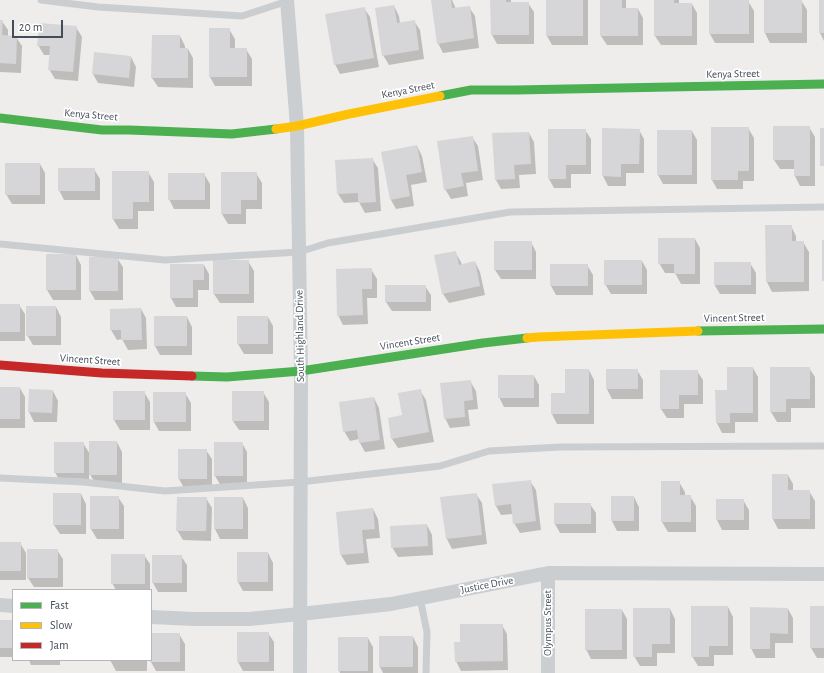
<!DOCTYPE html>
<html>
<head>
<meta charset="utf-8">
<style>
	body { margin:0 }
	#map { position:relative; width:824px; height:673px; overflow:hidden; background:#eeedec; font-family:"Alegreya Sans",sans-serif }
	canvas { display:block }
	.legend { position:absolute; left:12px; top:589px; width:140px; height:72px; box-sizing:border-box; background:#fff; border:1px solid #b4b8bd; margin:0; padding:5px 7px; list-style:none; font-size:12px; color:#434d5a }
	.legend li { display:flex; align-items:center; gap:8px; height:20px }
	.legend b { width:20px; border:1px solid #b4b8bd }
	.scale { position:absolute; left:12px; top:20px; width:51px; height:18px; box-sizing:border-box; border:2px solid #434d5a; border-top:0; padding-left:5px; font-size:12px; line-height:14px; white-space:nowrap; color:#434d5a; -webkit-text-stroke:3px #fff; paint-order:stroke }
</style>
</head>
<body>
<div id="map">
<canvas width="824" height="673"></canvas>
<ul class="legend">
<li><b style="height:5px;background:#4caf50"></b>Fast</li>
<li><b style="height:5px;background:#ffc107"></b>Slow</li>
<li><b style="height:5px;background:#c62828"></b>Jam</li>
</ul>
<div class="scale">20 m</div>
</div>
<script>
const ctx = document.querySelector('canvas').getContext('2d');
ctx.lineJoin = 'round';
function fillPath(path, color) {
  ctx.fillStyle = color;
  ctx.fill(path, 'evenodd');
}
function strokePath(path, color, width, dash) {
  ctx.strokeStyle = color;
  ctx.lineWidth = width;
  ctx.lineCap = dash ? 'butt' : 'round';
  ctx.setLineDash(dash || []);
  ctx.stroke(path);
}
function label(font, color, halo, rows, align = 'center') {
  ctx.font = font + ' "Alegreya Sans",sans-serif';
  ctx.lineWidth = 3.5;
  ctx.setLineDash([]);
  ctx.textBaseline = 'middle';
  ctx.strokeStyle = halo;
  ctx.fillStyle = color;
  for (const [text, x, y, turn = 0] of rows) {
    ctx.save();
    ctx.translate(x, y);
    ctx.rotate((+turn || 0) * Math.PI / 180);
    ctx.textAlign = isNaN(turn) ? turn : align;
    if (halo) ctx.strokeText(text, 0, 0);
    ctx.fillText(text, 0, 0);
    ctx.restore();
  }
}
fillPath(new Path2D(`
	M432,0H452L456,9L469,7L475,16L479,48L443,53L438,43Z
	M491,0H511V3H528L534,12V44H497L492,35Z
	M547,0H588V45H552L547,36Z
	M601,0H626V9H638L643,18V45H607L601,36Z
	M655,0H679V4H692L697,13V45H661L655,36Z
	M710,0L748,1L754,11V43H715L710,34Z
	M765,0H801L807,10V43H770L765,33Z
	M820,0H824V41L820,33Z
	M394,6L399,16L400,23L414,21L420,30L424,59L389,65L383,55Z
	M364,8L370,17L379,67L340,74L335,64Z
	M0,21H2L8,30V36L16,37L22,46L21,73L0,72Z
	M76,27L82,37L78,81L55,79L49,69L50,55H44L38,45Z
	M229,29L235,39V49H246L252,59V86H215L210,77Z
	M180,36L185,46V49H188L193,58V88L158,87L152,78Z
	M131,57L136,67L134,87L98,83L93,74Z
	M809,127L815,137V186H800L795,176V169H780L774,160Z
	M748,128L754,138V181H743V189H717L712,180Z
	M603,129L639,130L644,139V173H626V186H608L603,176Z
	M585,130L591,139V174H571V188H554L549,179Z
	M692,131L697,140V184H663L658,175Z
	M529,133L534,142L536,174L519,175L520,188L501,189L496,180Z
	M472,137L478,146L483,180L466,183L468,196L451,199L445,189Z
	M417,146L422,156L427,182L411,185L414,206L396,209L391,200Z
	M372,159L378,168L381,211L365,213L359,202L344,203L338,194Z
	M40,164L45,173V204H12L6,194Z
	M94,169L100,179V200H64L59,190Z
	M113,172H148L154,182V211H138V229H119L113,219Z
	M222,173H256L262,183V209H246V224H228L222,214Z
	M204,174L210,184V209H174L169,199Z
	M791,226L796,236V242H803L809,252V291L772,292L767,282Z
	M695,239L700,248V284H681L675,273H665L659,263Z
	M531,242L536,252V279H501L495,270Z
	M455,252L461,262L462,265L475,262L480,272L485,295L449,303L443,294Z
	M47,255H76L81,265V300H53L47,290Z
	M117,258L123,267V300H95L90,291Z
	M248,261L254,271V303H220L214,294Z
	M642,261L647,270V294H611L605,284Z
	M750,263L756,273V294H720L714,284Z
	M204,265L209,274V290H198V307H176L171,298Z
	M587,265L593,275V295H556L551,286Z
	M371,269L377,279V298H367L368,324L343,325L338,315Z
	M425,286L431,295V311H392L386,302Z
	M0,305H19L25,314V341H0Z
	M56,307L61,317V345H33L27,335Z
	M141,309L146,318L147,349L128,350L122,339L117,340L111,330V310Z
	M187,317L192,327V355H160L155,346Z
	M268,317L273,326V354H244L238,344Z
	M753,368L758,377V422H735V433H722L717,423L716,391H728Z
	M771,368H809L815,377V408H791V422H777L771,412Z
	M589,370L594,380V424H557L552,414V394H566Z
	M607,370H637L643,380V399H612L607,389Z
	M697,371L703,380V404H684V418H667L661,409Z
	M534,376L539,385V407H504L499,397Z
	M470,381L476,391L478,409L468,410L470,426L450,428L445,418Z
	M20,388L25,397V428H0V398Z
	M30,390L53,391L58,401L57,422H34L29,412Z
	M420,390L426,400L434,442L398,448L392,439Z
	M114,392H144L150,402V430H120L114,420Z
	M263,392L269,402V430H239L233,421Z
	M185,393L191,403V431H159L154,422Z
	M374,398L379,408L385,449L365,452L360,443L359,439L350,441L344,431Z
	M117,442L122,452V484H96L89,473V482H60L55,472L83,443L90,454Z
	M215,443H242L247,452V486H221L215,476Z
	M206,450L212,459V488H184L179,479Z
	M788,475L793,484V491H809L815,501V529H778L773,519Z
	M530,481L536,490L541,530L520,533L514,523L513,514L501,515L496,506L493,485Z
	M662,482H679L685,492V496H690L696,506V532H668L662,522Z
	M81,494L86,504V534H60L54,525Z
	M476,494L482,503L487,544L452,549L447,539L441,498Z
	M91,497H118L124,506V539H97L91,529Z
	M634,497L639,507V531H617L612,521Z
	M206,498L212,508L211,541L183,540L177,530Z
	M215,498H243L248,508V539H220L215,529Z
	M717,500H743L749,510V530H722L717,520Z
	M590,504L596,513V533H560L555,524Z
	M373,509L378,519L380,538L366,539L369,563L347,565L341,555L337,513Z
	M427,525L432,535L433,555L398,557L392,547Z
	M0,543H20L26,553V580H0Z
	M57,550L63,559V587H34L28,578Z
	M268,553L273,563V591H243L238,582Z
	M144,555L150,564V590H116L112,583Z
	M181,556L187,565V592H158L153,583Z
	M728,607L733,617V655H714V666H698L692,656Z
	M824,607V658H817L811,648Z
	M670,609L675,619V653H657V666H640L634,656Z
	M788,609L793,618V643H775V658H756L751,648Z
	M622,610L627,619V659H591L586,649Z
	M0,621H13V657H0Z
	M502,625L507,634L508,670L461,671L456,661L461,643Z
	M268,633L274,642V671H243L238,662Z
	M151,634H179L185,644V671H156L151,662Z
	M380,637H413L418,647V673H383L380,667Z
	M368,638L373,647V673H340L339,670Z
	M29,660H60V665H31Z
	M110,660H147V671H116Z`), '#0003');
fillPath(new Path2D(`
	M431,0H451L452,8L470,6L474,38L437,44Z
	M490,0H506V2H529V35H491Z
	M546,0H583V36H546Z
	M600,0H622V8H638V36H600Z
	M654,0H674V3H692V36H654Z
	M709,0H749V34H709Z
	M764,0H802V33H764Z
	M819,0H824V33H819Z
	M394,5L397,23L415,20L419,50L382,56L375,8Z
	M365,7L374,58L334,65L325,14Z
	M0,20H3L2,35L17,36L16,64L0,63Z
	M39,23L77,26L73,72L48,70L50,46H37Z
	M209,28H230V48H247V77H209Z
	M152,35H180V48H188V78H151Z
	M94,52L131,56L129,78L92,74Z
	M773,126H810V176H794V160H773Z
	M711,127H749V171H738V180H711Z
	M602,128L640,129L639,164H621V177L602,176Z
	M820,128H824V166H820Z
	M548,129H586V165H566V179H548Z
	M657,130H692V175H657Z
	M529,132L531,164L514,165L515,179L495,180L492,133Z
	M473,136L478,171L461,173L464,186L444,190L437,141Z
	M417,145L422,172L406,175L410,196L390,200L381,152Z
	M373,158L376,202L358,203V193L337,194L335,160Z
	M5,163H40V195H5Z
	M58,168H95V191H58Z
	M112,171H149V202H133V219H112Z
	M221,172H257V200H241V214H221Z
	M168,173H205V200H168Z
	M765,225H792V241H804V282H766Z
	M658,238H695V274H674V264H658Z
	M822,240H824V281H822Z
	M494,241H532V270H494Z
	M456,251L459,265L475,261L480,286L442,294L434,255Z
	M46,254H76V290H46Z
	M89,257H118V291H89Z
	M213,260H249V294H213Z
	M604,260H642V285H604Z
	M714,262H751V285H714Z
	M170,264H204V280H193V298H170Z
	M550,264H588V286H550Z
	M372,268V289H362L363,315L337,316L336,269Z
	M385,285H426V302H385Z
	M0,304H20V332H0Z
	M26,306H56V336H26Z
	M141,308L142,340H121V330H110V309Z
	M154,316H187V346H154Z
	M237,316H268V344H237Z
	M727,367H753V413H730V423H716L715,390H727Z
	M770,367H810V399H786V412H770Z
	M565,369H589V414H551V393H565Z
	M606,369H638V389H606Z
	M660,370H698V395H679V409H660Z
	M498,375H534V398H498Z
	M471,380L473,400L464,401L465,417L444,419L440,383Z
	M0,387H20V419H0Z
	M29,389L53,390L52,413L28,412Z
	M421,389L429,432L391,439L388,418L402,415L398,393Z
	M113,391H145V420H113Z
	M232,391H264V421H232Z
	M153,392H186V422H153Z
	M374,397L380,440L359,443L357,430L343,432L339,402Z
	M89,441H117V475H89Z
	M54,442H84V473H54Z
	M214,442H243V476H214Z
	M178,449H207V479H178Z
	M772,474H788V490H810V519H772Z
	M531,480L536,521L513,524L511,504L495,506L492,484Z
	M661,481H680V495H691V522H661Z
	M53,493H81V525H53Z
	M477,493L482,535L446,539L440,497Z
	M90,496H119V529H90Z
	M611,496H634V521H611Z
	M177,497H207L206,531H176Z
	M214,497H243V529H214Z
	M716,499H744V520H716Z
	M554,503H591V524H554Z
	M373,508L375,529L362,530L364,553L340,555L336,512Z
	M427,524L428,546L391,548L390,526Z
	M0,542H21V571H0Z
	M27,549H58V578H27Z
	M237,552H268V582H237Z
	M111,554H145V584H111Z
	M152,555H182V583H152Z
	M691,606H728V646H709V657H691Z
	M810,606H824V648H810Z
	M750,607L788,608V634L770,633V649H750Z
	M633,608H670V644H652V657H633Z
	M585,609H622V650H585Z
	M0,620H13V648H0Z
	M460,624H503V661L455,662L454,642H460Z
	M237,632H269V662H237Z
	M151,633H180V662H150V660H151Z
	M379,636H413V667H379Z
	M338,637H368V671H338Z`), '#d6d6d8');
strokePath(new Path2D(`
	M41,0L98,7L242,16L288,1
	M0,244L165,260L299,252L328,243L510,212L824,207
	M0,478L83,482L165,491L300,482L440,466L489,451L560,447L824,446
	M420,598L427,632L426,673`), '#caced1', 7);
strokePath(new Path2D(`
	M287,0L297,126L301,371L300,673
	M548,573V673
	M0,605L13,606
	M151,617L194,619H249L300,614L391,604L548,573L824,574`), '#caced1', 14);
strokePath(new Path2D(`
	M440,96L471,90H516L824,84
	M0,118L102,130H129L232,134L276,129
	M698,331L824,329
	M192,376L227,377L301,371L483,343L527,338`), '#4caf50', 9);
strokePath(new Path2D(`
	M276,129L297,126L349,114L440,96
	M527,338L538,337L698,331`), '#ffc107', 9);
strokePath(new Path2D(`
	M0,365L102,373L192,376`), '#c62828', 9);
label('11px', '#434d5a', '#fff', [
	["Kenya Street",733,74,-1],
	["Kenya Street",408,90,-11],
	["Kenya Street",91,115,5],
	["Vincent Street",734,318,-1],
	["South Highland Drive",300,336,-91],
	["Vincent Street",410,342,-9],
	["Vincent Street",90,360,4],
	["Justice Drive",487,585,-11],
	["Olympus Street",548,623,-90]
]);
</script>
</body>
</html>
